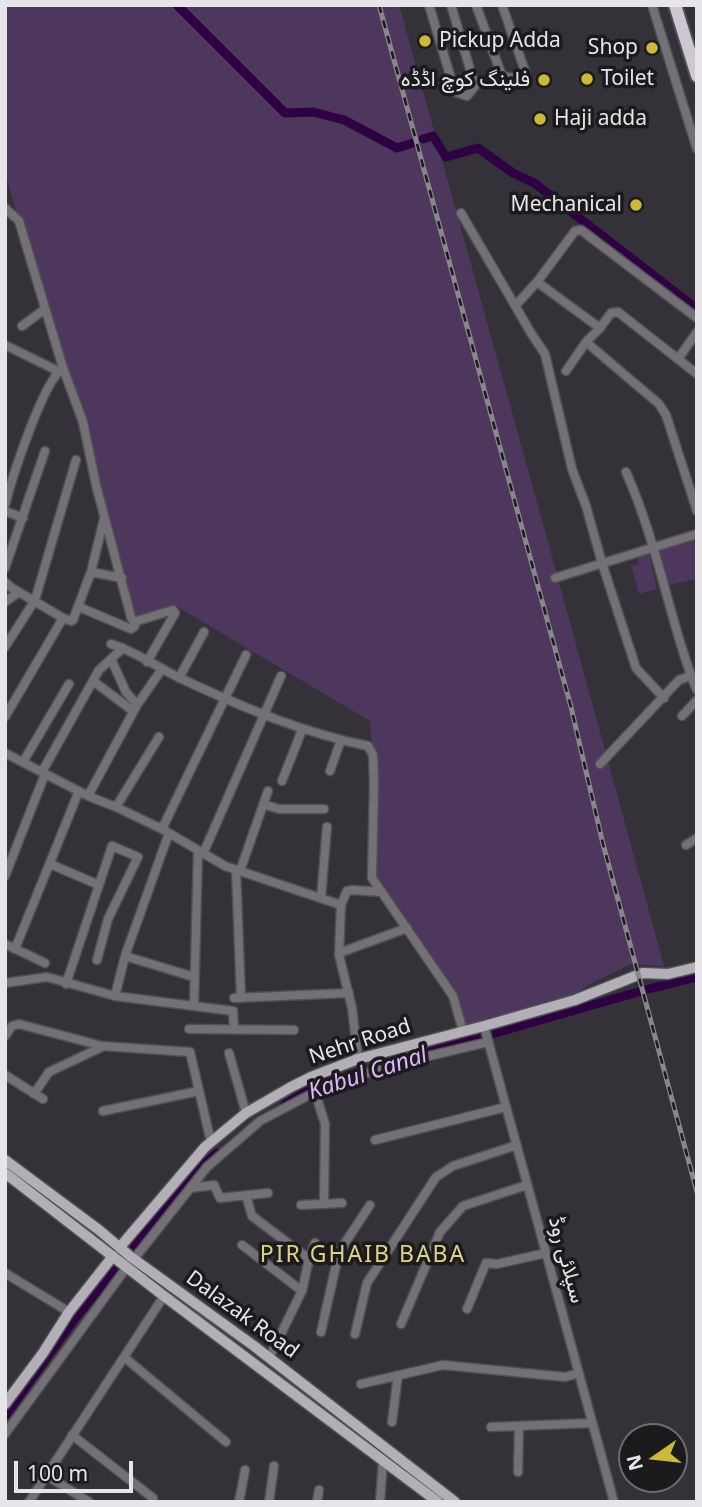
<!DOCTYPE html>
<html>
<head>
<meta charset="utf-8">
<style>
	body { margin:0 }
	#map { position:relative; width:702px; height:1507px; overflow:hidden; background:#353138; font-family:"Noto Sans",sans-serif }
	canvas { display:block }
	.frame { position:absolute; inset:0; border:7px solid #e7e5e9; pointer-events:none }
	.north { position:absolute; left:618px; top:1423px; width:70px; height:70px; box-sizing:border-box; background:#1b1a1d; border:2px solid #6d6b6f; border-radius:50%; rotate:256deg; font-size:19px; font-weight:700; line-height:28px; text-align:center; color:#e7e5e9 }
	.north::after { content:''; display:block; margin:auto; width:24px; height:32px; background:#cbba39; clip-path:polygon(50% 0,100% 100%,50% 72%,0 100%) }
	.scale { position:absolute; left:14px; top:1461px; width:119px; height:32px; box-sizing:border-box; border:4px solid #e7e5e9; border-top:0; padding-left:9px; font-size:21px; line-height:24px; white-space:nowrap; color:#e7e5e9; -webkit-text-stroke:5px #1b1a1d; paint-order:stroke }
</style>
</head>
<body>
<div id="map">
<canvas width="702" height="1507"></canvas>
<div class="frame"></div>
<div class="north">N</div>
<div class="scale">100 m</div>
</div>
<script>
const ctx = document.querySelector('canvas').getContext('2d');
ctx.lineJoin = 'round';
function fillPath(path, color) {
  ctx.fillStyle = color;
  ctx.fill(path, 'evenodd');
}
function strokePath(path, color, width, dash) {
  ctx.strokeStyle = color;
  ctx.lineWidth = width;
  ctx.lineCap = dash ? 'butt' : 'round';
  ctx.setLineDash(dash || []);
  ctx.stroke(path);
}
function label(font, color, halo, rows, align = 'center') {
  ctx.font = font + ' "Noto Sans",Vazirmatn,sans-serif';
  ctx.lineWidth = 7;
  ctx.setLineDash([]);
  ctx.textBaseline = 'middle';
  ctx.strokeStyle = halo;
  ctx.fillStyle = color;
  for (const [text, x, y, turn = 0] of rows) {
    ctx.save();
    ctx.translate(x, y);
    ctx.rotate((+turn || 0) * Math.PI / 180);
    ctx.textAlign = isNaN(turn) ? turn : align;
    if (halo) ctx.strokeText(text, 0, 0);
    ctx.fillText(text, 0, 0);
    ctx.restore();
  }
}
fillPath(new Path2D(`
	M5,5H399L545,531L664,966L631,964L586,986L579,993L484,1026L463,1031L453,996L372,878L373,755L370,721L176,606L133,621L5,172Z
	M697,535V579L664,586L654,551Z
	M649,554L657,589L639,594L631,565H638V557Z`), '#4e375d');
strokePath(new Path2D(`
	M177,5L285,113L313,112L344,120L397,148L413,143
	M423,139L433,136L446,157L478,148L513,173L534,183L697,309
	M429,1052L645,990L697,977
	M285,1104L313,1088L335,1081
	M5,1416L75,1318L201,1167L217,1153`), '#2e0242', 9);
const minor = new Path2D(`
	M429,5L455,92L467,96L475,86L451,5
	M476,5L502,76L513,78L525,71L502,5
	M652,5L697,149
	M5,208L19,221L63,368L83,422L96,485L131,617L133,621H137L173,610L175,613L147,662
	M461,213L531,333L545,354L572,469L586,506L602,563L636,668L664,698
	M537,282L600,328
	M516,305L537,282L575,231L581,230L697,318
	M22,326L45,309
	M697,332L678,359L697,374
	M586,342L659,404L666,415L697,511
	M5,345L58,371
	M566,371L586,342L600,328L611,313L618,312L678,359
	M626,472C648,521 661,576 676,628C682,649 688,670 697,690
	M5,505C12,478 43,381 63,368
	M5,511L23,518
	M5,568L45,451
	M91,572L122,578
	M555,578L697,534
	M5,582L12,588L63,618L71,621L73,620L91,572L104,519
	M5,602L19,592
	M79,607L131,629L134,627L137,621
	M111,644C137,652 160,669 184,680C244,708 304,733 368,746L373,755L374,783L372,878L453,996L463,1031
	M5,647L35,600L76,460
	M111,659L126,692L137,705
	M179,678L204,632
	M93,681L133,711
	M682,716L697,700
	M5,717L63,618
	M5,753L88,796L116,807L162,829L225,866L341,905
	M23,762L69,684
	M600,764L679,680L690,676
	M330,771L341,740
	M42,772L99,670L123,648
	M282,781L302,730
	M88,796L137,705L162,669
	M263,804L279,809H324
	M116,807L159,737
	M162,829L246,655
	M686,845L697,838
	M203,854L281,676
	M50,864L99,885
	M236,870L241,998
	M240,871L268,791
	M5,876L45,774
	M321,898L327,827
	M5,944L45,963
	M15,949L79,791
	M339,953L407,928
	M125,956L194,977
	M5,983L47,977L115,996L233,1011L234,1029
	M66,984L112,846L138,857L108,919L97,960
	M115,996L125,956L169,833
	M234,998L349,993
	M194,1005L198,851
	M484,1026L614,1502
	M189,1029L294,1030
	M5,1036L12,1026L19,1024L102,1046L190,1052L211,1142
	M229,1053L246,1113
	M358,1059L352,1008L339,955L341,905L347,891L353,890L382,892
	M5,1075L43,1099
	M315,1092L325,1124L324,1204
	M34,1094L49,1072L104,1046
	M103,1111L199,1091
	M375,1140L506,1107
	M191,1188L214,1185L220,1198L268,1193
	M246,1195L252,1216L309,1259
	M301,1205L342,1203
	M242,1245L302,1291
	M134,1259L207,1167L260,1121L315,1092L357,1076L425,1057L488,1042
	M5,1273L69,1312
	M467,1309L486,1263L497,1264L546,1253
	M401,1324L440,1232L463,1206L527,1185
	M321,1332L339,1252L370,1205
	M355,1334L367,1283L436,1177L453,1166L517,1145
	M124,1357L226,1442
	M269,1358L302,1291L309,1259L315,1243
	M361,1384L443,1365L565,1377L579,1373
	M392,1422L398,1375
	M491,1427L592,1423
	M5,1434L127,1267
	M72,1435L153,1498
	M518,1472L519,1426
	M46,1475L89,1502
	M29,1502L164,1296
	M239,1502L245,1470
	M269,1502L274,1466
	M317,1502L319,1490
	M380,1502L383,1461`);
const major = new Path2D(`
	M5,1160L99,1230L131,1257L254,1346L455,1502
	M5,1173L164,1296L438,1502
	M120,1247L205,1147L246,1113L291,1087L311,1077L358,1059L484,1026L575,1000L638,975L643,973L668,974L697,967
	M5,1404L43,1353L69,1312L113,1256`);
const highway = new Path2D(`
	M675,5L697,76`);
strokePath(minor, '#514e54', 11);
strokePath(major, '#514e54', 13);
strokePath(highway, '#514e54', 16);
strokePath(minor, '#737175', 8);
strokePath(major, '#b3afb6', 10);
strokePath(highway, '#ccc7d0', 12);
const rail = new Path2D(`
	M379,5L571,707L603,844L697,1192`);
strokePath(rail, '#89868c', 5);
strokePath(rail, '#1b1a1d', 2.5, [8]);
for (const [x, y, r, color] of [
	[425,41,7,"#cbba39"],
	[652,48,7,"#cbba39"],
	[587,79,7,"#cbba39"],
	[544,80,7,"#cbba39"],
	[540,119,7,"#cbba39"],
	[636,205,7,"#cbba39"]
]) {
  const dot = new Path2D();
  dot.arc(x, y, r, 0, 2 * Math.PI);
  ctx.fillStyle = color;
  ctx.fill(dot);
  strokePath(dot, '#1b1a1d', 2.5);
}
label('21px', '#e7e5e9', '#1b1a1d', [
	["Pickup Adda",439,41],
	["Shop",638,48,"right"],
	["Toilet",601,79],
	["فلینگ کوچ اڈڈہ",530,80,"right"],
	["Haji adda",554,119],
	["Mechanical",622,205,"right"]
], 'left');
label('21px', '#e7e5e9', '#1b1a1d', [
	["Nehr Road",360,1042,-18],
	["سپلائی روڈ",566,1260,75],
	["Dalazak Road",242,1315,36]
]);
label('italic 23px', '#e0b3fe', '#1b1a1d', [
	["Kabul Canal",368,1074,-18]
]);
ctx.letterSpacing = '2px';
label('23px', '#ded385', '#1b1a1d', [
	["PIR GHAIB BABA",363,1255]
]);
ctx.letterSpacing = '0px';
</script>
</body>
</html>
